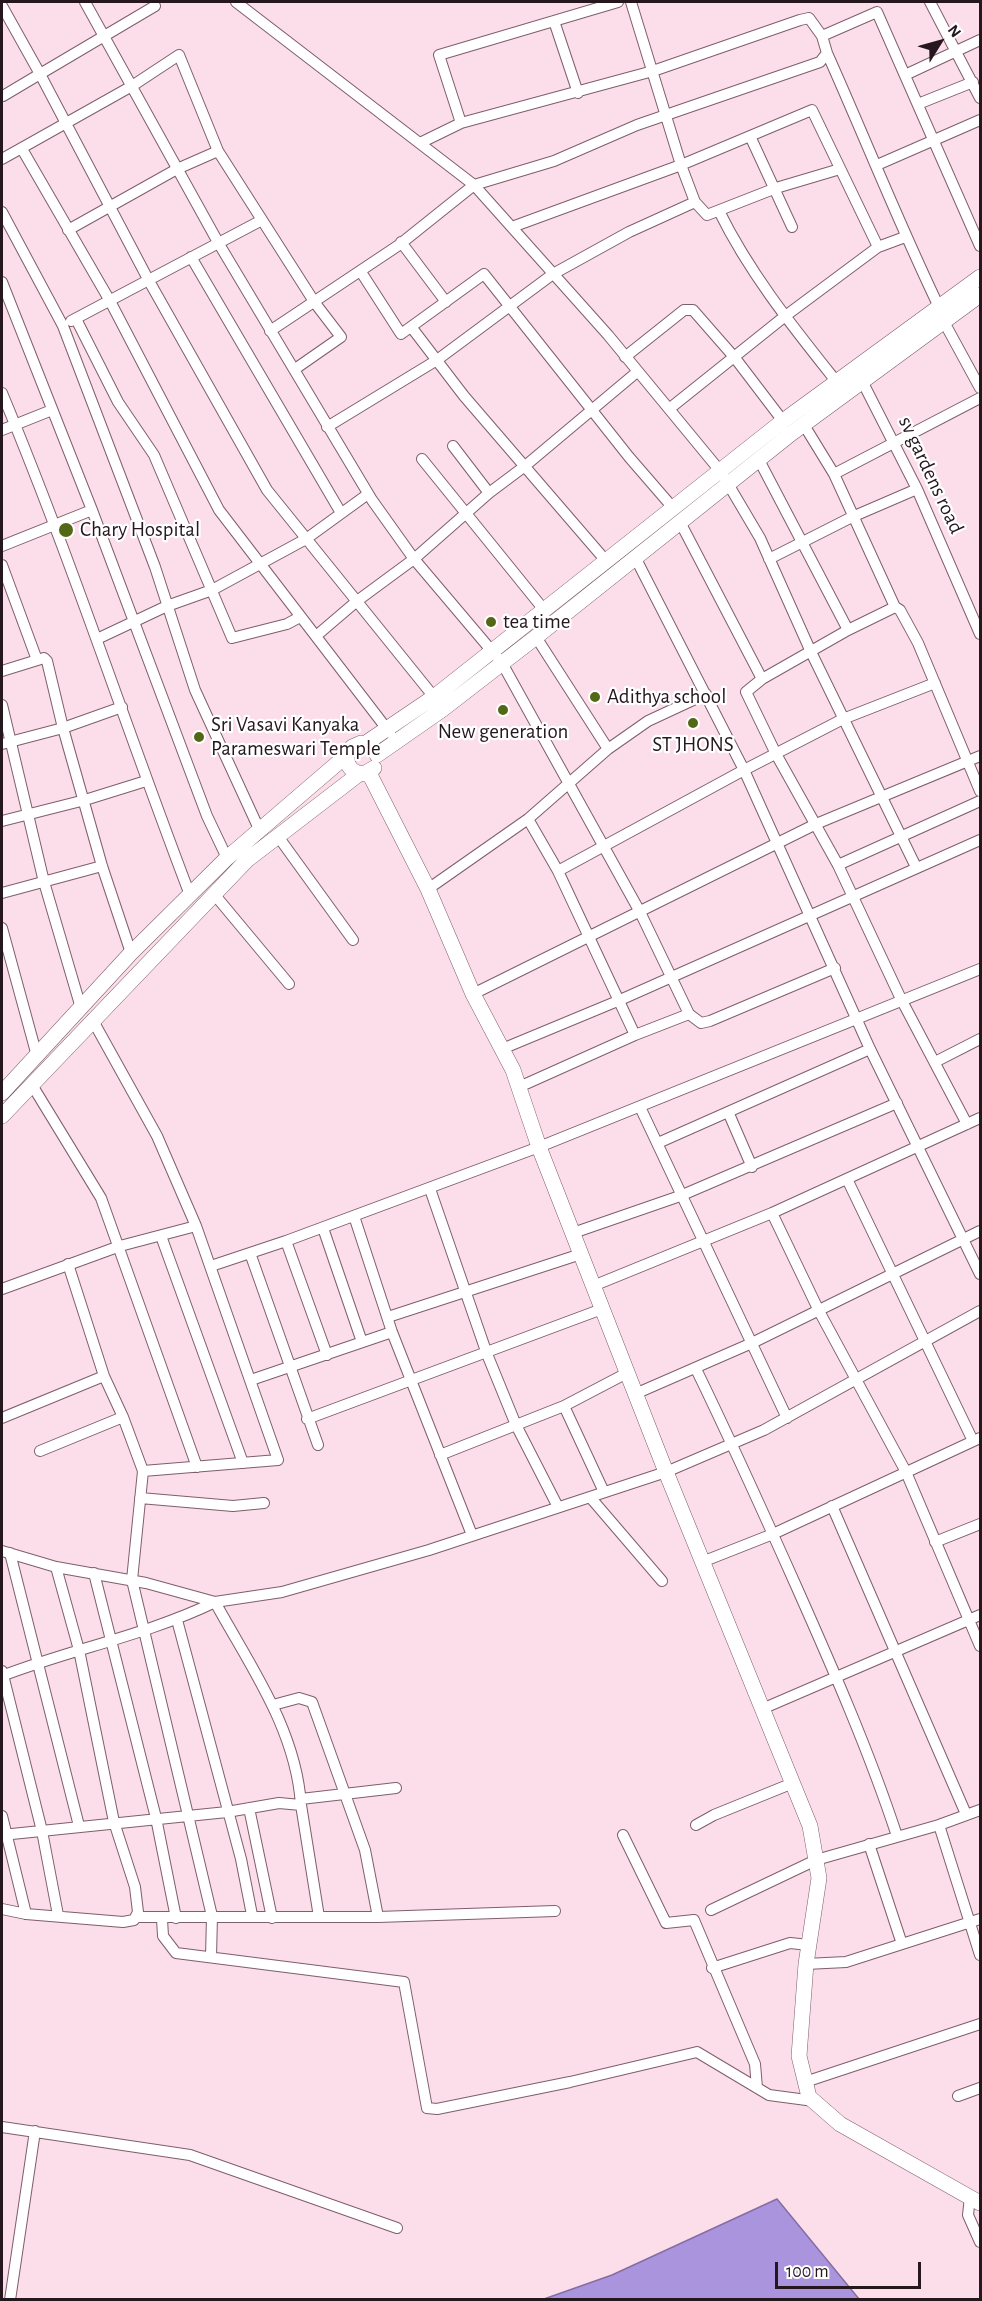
<!DOCTYPE html>
<html>
<head>
<meta charset="utf-8">
<style>
	body { margin:0 }
	#map { position:relative; width:982px; height:2301px; overflow:hidden; background:#fcddea; font-family:"Alegreya Sans",sans-serif }
	canvas { display:block }
	.frame { position:absolute; inset:0; border:3px solid #25171d; pointer-events:none }
	.north { position:absolute; left:910px; top:12px; width:60px; height:60px; -webkit-text-stroke:4px #fff; paint-order:stroke; rotate:53deg; font-size:16px; font-weight:700; line-height:24px; text-align:center; color:#25171d }
	.north::after { content:''; display:block; margin:auto; width:21px; height:27px; background:#25171d; clip-path:polygon(50% 0,100% 100%,50% 72%,0 100%) }
	.scale { position:absolute; left:775px; top:2262px; width:146px; height:27px; box-sizing:border-box; border:3px solid #25171d; border-top:0; padding-left:8px; font-size:18px; line-height:21px; white-space:nowrap; color:#25171d; -webkit-text-stroke:4px #fff; paint-order:stroke }
</style>
</head>
<body>
<div id="map">
<canvas width="982" height="2301"></canvas>
<div class="frame"></div>
<div class="north">N</div>
<div class="scale">100 m</div>
</div>
<script>
const ctx = document.querySelector('canvas').getContext('2d');
ctx.lineJoin = 'round';
function fillPath(path, color) {
  ctx.fillStyle = color;
  ctx.fill(path, 'evenodd');
}
function strokePath(path, color, width, dash) {
  ctx.strokeStyle = color;
  ctx.lineWidth = width;
  ctx.lineCap = dash ? 'butt' : 'round';
  ctx.setLineDash(dash || []);
  ctx.stroke(path);
}
function label(font, color, halo, rows, align = 'center') {
  ctx.font = font + ' "Alegreya Sans",sans-serif';
  ctx.lineWidth = 4.5;
  ctx.setLineDash([]);
  ctx.textBaseline = 'middle';
  ctx.strokeStyle = halo;
  ctx.fillStyle = color;
  for (const [text, x, y, turn = 0] of rows) {
    ctx.save();
    ctx.translate(x, y);
    ctx.rotate((+turn || 0) * Math.PI / 180);
    ctx.textAlign = isNaN(turn) ? turn : align;
    if (halo) ctx.strokeText(text, 0, 0);
    ctx.fillText(text, 0, 0);
    ctx.restore();
  }
}
const water = new Path2D(`
	M777,2199L859,2299H544L612,2275Z`);
fillPath(water, '#ab94de');
strokePath(water, '#836ea4', 1.5);
const street = new Path2D(`
	M85,2L219,244L372,500L414,559L502,663L640,912L689,1014L701,1023L710,1021L835,968
	M236,2L474,185L608,335L721,472L760,538L811,652L916,867
	M631,2L681,165L695,202L707,215L776,188L840,169
	M930,2L980,98
	M2,6L40,74L3,96
	M155,6L40,74L149,281L267,490L434,697
	M554,21L578,93
	M827,53C865,138 899,224 939,307
	M905,75L980,40
	M918,104L973,82
	M461,123L439,55L618,2
	M750,136L792,227
	M420,143L461,123L653,71L800,20L809,18L822,36
	M22,149L110,301L219,510L390,733
	M2,159L132,86L179,55L218,151L315,303L341,337L295,369
	M877,165L980,120
	M719,211C750,274 793,327 836,381
	M2,212L63,326L155,567L195,690L259,829
	M512,227L681,165L812,110L878,247
	M68,230L177,169L218,151
	M401,242L446,302
	M191,257L341,513
	M361,272L401,334L484,274L629,457L674,509
	M2,282L92,510L207,816L227,858
	M76,319L118,402L154,455L232,638L287,624L300,617
	M71,321L262,220
	M944,322L980,388
	M412,328L464,396L607,562
	M270,331L399,245L474,185L554,161L637,125L820,62L827,53L822,36L877,12L980,246
	M625,357L684,310H693L735,358L783,421
	M860,377L917,489L980,634
	M2,393C71,558 126,728 190,895
	M669,409L784,317L878,247L905,237
	M804,425L834,474L895,607L900,610L918,643L980,791
	M327,427L437,360L553,274L629,232L695,202
	M2,430L52,410
	M453,446L489,493
	M422,459L545,611
	M759,460L848,630
	M834,474L980,398
	M680,522L762,679
	M2,546L92,510
	M636,559L744,770L870,1049L980,1274
	M769,559L852,517L917,489
	M2,565L37,660
	M895,607L848,630L762,679L746,692L776,754L838,865L901,999L967,1124
	M316,636L357,601L414,559L489,493L525,466L637,372
	M536,637L608,749
	M97,639L167,606L212,590L306,539L368,494
	M2,671L44,658L47,661L63,728L102,866L131,953
	M2,705L44,882L81,1008
	M2,744L63,728L122,707
	M528,819L558,871L635,1035
	M2,821L85,800L146,781
	M277,835L353,940
	M838,865L980,801
	M558,871L744,770L843,719L935,683
	M428,889L528,819L608,749L648,721L706,694
	M2,893L102,866
	M214,894L289,984
	M2,928L37,1056
	M473,994L816,824L980,756
	M92,1019L157,1136L196,1226L278,1460L143,1471
	M502,1049L620,1000L980,840
	M935,1062L980,1039
	M32,1085L101,1198L197,1467
	M519,1087L635,1035L689,1014
	M640,1107L787,1418
	M729,1114L752,1167
	M658,1143L870,1049
	M847,1179L973,1441
	M430,1189L487,1354L516,1425L558,1507
	M772,1213L819,1311L906,1472L980,1646
	M354,1216L392,1332L472,1535
	M323,1228L362,1342
	M573,1233L680,1196L897,1103
	M161,1236L243,1463
	M250,1253L318,1445
	M68,1264L104,1376L123,1417L143,1471L132,1580L212,1916L211,1957
	M211,1266L286,1241
	M593,1286L772,1213L980,1118
	M2,1289L120,1246L196,1226
	M388,1317L581,1254
	M327,1355L286,1241L539,1147L980,969
	M696,1369C731,1441 764,1514 797,1588C833,1669 869,1751 897,1836
	M251,1380L392,1332
	M635,1394L752,1343L980,1231
	M564,1406L604,1492
	M2,1418L104,1376
	M307,1419L602,1309
	M40,1451L123,1417
	M440,1455L564,1406L627,1373
	M590,1497L662,1581
	M140,1498L233,1506L264,1503
	M832,1506L966,1814
	M935,1542L980,1524
	M2,1551L56,1567L146,1583L215,1602L282,1592L429,1550L666,1472L764,1430L980,1311
	M10,1553L79,1826
	M702,1562L773,1534L980,1438
	M94,1573L156,1818L176,1918
	M177,1620L241,1859L252,1915
	M2,1671L42,1831L58,1915
	M2,1676C72,1649 147,1635 215,1602C250,1666 296,1729 301,1805L279,1803L227,1812L2,1835
	M273,1705L299,1698L312,1702L365,1850L378,1917
	M762,1709L980,1615
	M301,1799L396,1788
	M301,1805L319,1917
	M249,1808L272,1918
	M2,1816L26,1914
	M696,1825L714,1815L793,1783
	M939,1825L980,1955
	M623,1835L666,1923L694,1920L755,2064L757,2088
	M869,1844L902,1944
	M2,1909L26,1914L123,1922L134,1920L138,1912L135,1887L114,1822L79,1650L56,1567
	M711,1910L816,1860L939,1825L980,1810
	M136,1917H378L555,1911
	M162,1919L163,1936L176,1953L404,1982L427,2108L437,2109L570,2082L697,2052L769,2095L814,2101
	M806,1964L846,1962L980,1919
	M712,1968L790,1943L809,1945
	M805,2082L980,2024
	M958,2096L980,2088
	M2,2127L190,2155L397,2228
	M970,2197L968,2215L980,2242
	M10,2300L35,2131`);
const secondary = new Path2D(`
	M366,743L434,697L783,421L980,277
	M347,755C346,766 352,773 364,774L374,768
	M377,755L443,709L536,637L792,433L980,295
	M369,773L428,889L473,994L513,1070L539,1147L666,1472L810,1826L819,1878L806,1964L799,2056L809,2097L840,2124L980,2203
	M2,1093L131,953L227,858L347,755L352,747L361,743L372,747
	M2,1116L247,860L359,774`);
strokePath(street, '#7f5e6c', 12);
strokePath(secondary, '#7f5e6c', 16);
strokePath(street, '#fff', 10);
strokePath(secondary, '#fff', 15);
for (const [x, y, r, color] of [
	[66,530,8,"#536816"],
	[491,622,6,"#536816"],
	[595,697,6,"#536816"],
	[503,710,6,"#536816"],
	[693,723,6,"#536816"],
	[199,737,6,"#536816"]
]) {
  const dot = new Path2D();
  dot.arc(x, y, r, 0, 2 * Math.PI);
  ctx.fillStyle = color;
  ctx.fill(dot);
  strokePath(dot, '#fff', 2);
}
label('21px', '#25171d', '#fff', [
	["sv gardens road",931,475,65]
]);
label('21px', '#25171d', '#fff', [
	["Chary Hospital",80,530],
	["tea time",503,622],
	["Adithya school",607,697],
	["Sri Vasavi Kanyaka",211,725],
	["Parameswari Temple",211,749],
	["New generation",503,732,"center"],
	["ST JHONS",693,745,"center"]
], 'left');
</script>
</body>
</html>
